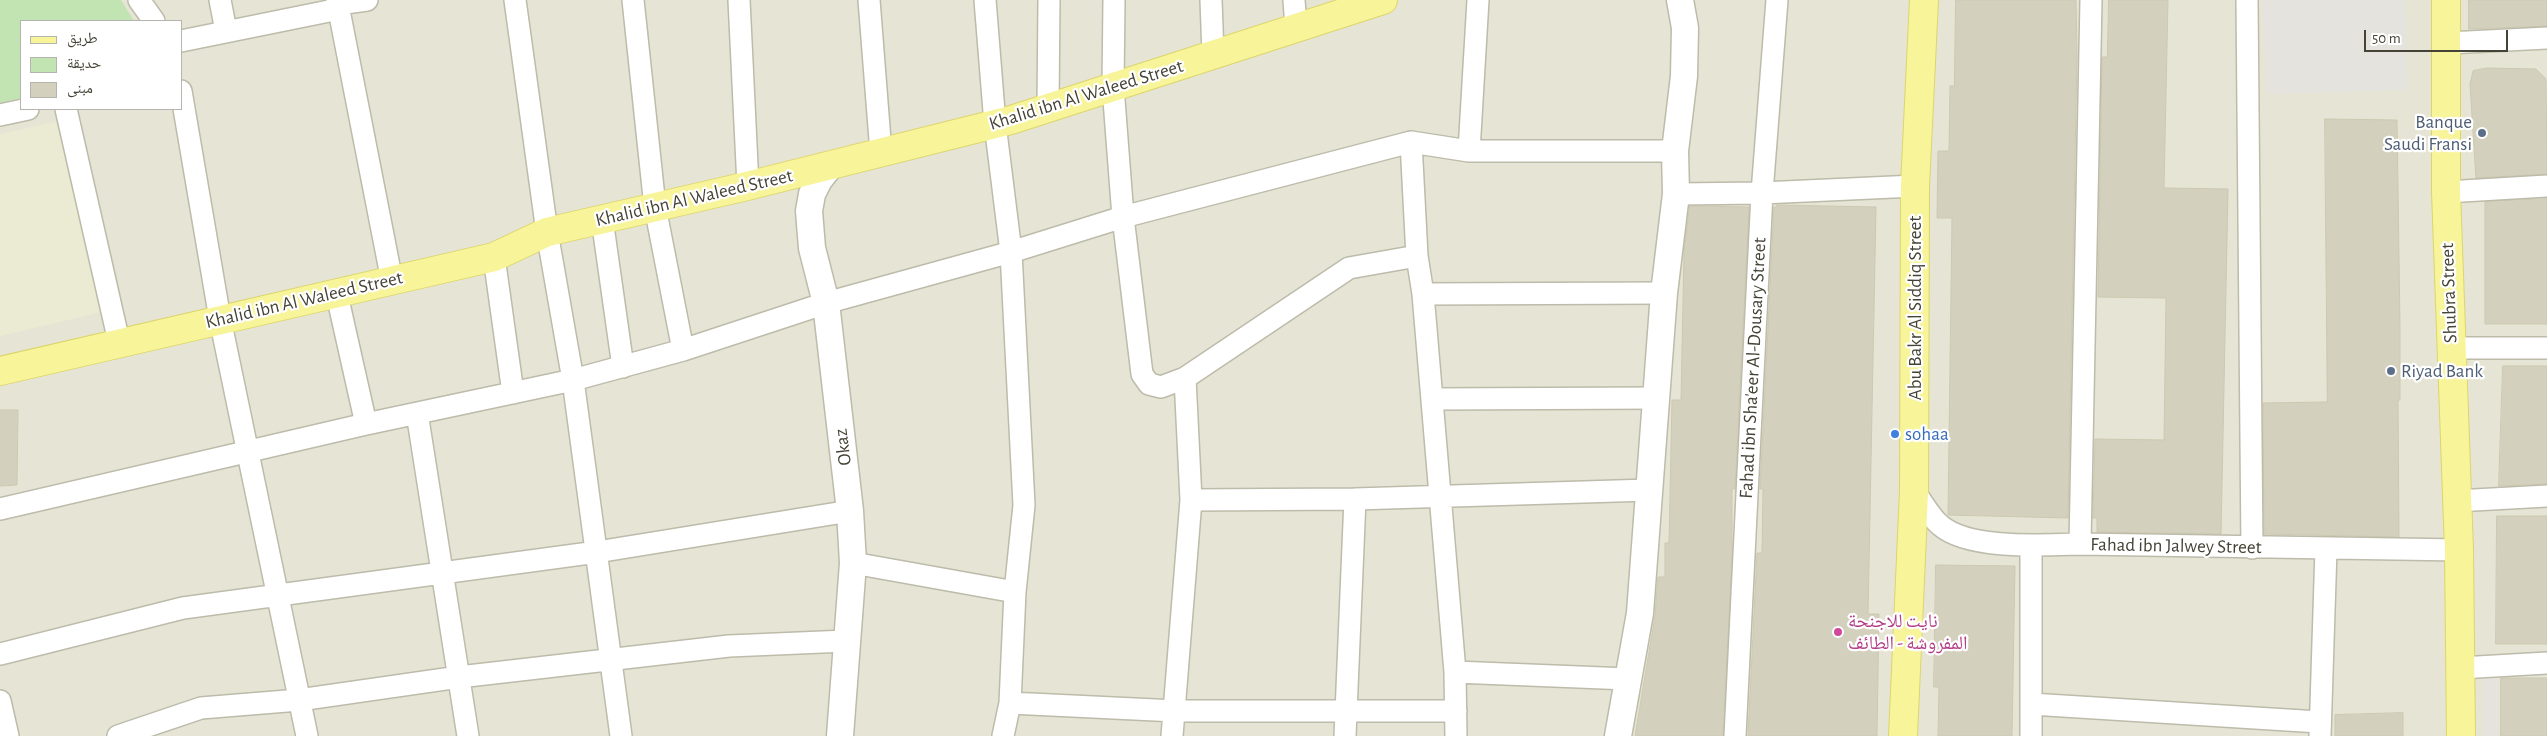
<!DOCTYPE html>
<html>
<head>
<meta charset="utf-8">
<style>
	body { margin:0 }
	#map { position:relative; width:2547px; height:736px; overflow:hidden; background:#f2f2e7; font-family:"Alegreya Sans","Noto Naskh Arabic",sans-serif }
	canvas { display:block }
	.legend { position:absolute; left:20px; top:20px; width:162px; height:90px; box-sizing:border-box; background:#fff; border:1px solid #b5b4af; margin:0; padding:6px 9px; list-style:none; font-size:15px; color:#454336 }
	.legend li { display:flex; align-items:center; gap:10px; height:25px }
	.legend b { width:25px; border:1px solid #b5b4af }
	.scale { position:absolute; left:2364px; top:30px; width:144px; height:22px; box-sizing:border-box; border:2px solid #454336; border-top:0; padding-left:6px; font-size:15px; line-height:18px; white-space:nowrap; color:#454336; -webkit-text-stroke:4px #fff; paint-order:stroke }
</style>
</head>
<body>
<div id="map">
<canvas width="2547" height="736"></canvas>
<ul class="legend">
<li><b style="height:6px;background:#f8f49a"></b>طريق</li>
<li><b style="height:14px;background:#c1e4b2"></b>حديقة</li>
<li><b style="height:14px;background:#d3d0bd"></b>مبنى</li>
</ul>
<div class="scale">50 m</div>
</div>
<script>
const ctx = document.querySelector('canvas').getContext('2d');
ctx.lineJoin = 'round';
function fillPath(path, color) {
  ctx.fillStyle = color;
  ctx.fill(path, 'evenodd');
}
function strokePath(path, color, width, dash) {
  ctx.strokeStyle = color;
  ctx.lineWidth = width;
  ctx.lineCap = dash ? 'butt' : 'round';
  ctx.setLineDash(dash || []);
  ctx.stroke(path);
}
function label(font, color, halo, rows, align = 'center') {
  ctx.font = font + ' "Alegreya Sans","Noto Naskh Arabic",sans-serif';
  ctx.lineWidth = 4.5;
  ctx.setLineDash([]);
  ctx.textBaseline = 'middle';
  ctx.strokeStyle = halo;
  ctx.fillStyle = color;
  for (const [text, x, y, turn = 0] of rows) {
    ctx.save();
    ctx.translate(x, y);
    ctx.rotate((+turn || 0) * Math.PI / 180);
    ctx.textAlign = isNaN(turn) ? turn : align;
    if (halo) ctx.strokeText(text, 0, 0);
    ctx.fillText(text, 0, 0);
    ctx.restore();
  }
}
fillPath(new Path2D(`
	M0,0H2547V736H0ZM21,21H181V109H21Z`), '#e6e5d5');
fillPath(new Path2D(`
	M59,121L106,311L0,336V134Z`), '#ebead2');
fillPath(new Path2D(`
	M0,0H121L134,21H21V98L0,103Z`), '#c1e4b2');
fillPath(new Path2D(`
	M2262,0H2405L2407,90L2267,94Z
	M2484,675H2498L2499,736H2484Z`), '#e4e3de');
const building = new Path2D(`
	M1956,0H2076L2077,55L2068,518L1948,515L1952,218H1937L1938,151H1949L1950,86H1954Z
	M2109,0H2168L2164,188L2228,189L2221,534L2097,532V518H2093L2095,439L2164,440L2166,298L2098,297L2102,57H2107Z
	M2469,0H2547V26L2469,29Z
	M2487,68L2536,69L2546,79L2547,174L2476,178L2470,84L2473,71Z
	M2325,119L2397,120L2400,327V400H2398L2399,537L2264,534L2263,403L2327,402Z
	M2547,199V324H2485V202Z
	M1777,205L1876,207L1868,614H1879L1877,736H1748L1757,553H1762L1763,489H1760L1774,207H1777Z
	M1690,206L1749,207L1735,489H1732V554L1723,736H1635L1655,616L1658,577H1665V543H1669L1672,400H1681L1684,253Z
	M2503,366H2547V484L2499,486Z
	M0,410H18L17,485L0,486Z
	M2497,516H2547V644H2496Z
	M1936,565L2015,566L2012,736H1938L1939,687H1934Z
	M2501,678H2547V736H2501Z
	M2403,713V736H2335V715Z`);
fillPath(building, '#d3d0bd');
strokePath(building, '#cdc9b1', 1);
const minor = new Path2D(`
	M139,0L154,21
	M220,0L226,31
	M337,0L392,281
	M515,0L547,232L573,380L621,736
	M633,0L655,207L683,350
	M739,0L748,186
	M869,0L881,153
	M985,0L995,124L1011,252L1024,505L1015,592L1010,703L1003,736
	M1114,0L1113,87L1123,217L1142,374L1149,384L1161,387L1185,378L1349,268L1417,256
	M1211,0L1213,55
	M1294,0L1296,28
	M2247,0L2252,548
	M338,4L367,0
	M181,41L339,9
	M2448,43L2547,38
	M181,91L220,319L307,736
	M1048,108L1049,0
	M66,109L119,342
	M0,115L28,109
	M1411,142L1417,256L1423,294L1455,672L1456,736
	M1469,151L1478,0
	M2446,192L2547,186
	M1676,194L1762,193L1915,186
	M602,219L623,367
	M494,257L513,393
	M1423,294L1664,293
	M337,295L366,424
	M2451,348H2547
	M1433,399L1658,398
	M417,413L468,736
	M1914,491C1922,501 1930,517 1940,525C1968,550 2044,545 2080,544L2459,550
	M1191,500L1355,499
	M2456,501L2547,496
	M0,509L366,424L573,380L683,350L826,303L1011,252L1123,217L1411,142L1469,151H1675
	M2080,544L2091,0
	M853,563L1015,592
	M0,654L183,608L597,552L850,511
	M2460,668L2547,663
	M1455,672L1628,679
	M0,701L8,736
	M1010,703L1176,711H1456
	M2031,704L2319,722
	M118,736L201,708L299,700L459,677L729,646L846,641
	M1172,736L1191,500L1185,378
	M1345,736L1355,499L1649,490
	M1735,736L1762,193L1777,0
	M2031,736V546
	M2320,736L2326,549`);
const tertiary = new Path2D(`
	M830,166L819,180L812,194L809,211L812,248L826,303L850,511L853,563L840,736
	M1618,736L1640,613L1664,293L1676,194L1675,151L1684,76L1685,28L1680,0`);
const primary = new Path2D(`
	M2446,0V192L2459,550L2461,736
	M0,371L494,257L547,232L743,187L1011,120L1383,0
	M1903,736L1914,491L1915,186L1924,0`);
strokePath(minor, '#bdbbaa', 24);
strokePath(tertiary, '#bdbbaa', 29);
strokePath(primary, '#dcd56b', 30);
strokePath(minor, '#fff', 21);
strokePath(tertiary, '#fff', 26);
strokePath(primary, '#f8f49a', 28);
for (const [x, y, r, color] of [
	[2482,133,5,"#5c6f8a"],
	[2391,371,5,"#5c6f8a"],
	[1895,434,5,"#3f7fe0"],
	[1838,632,5,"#d1479c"]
]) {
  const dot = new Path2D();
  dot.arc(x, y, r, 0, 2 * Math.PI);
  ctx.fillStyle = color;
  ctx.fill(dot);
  strokePath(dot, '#fff', 2);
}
label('19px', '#454336', '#fff', [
	["Khalid ibn Al Waleed Street",1086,95,-17],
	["Khalid ibn Al Waleed Street",694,198,-13],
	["Shubra Street",2449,293,-92],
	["Khalid ibn Al Waleed Street",304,300,-13],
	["Abu Bakr Al Siddiq Street",1915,308,-90],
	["Fahad ibn Sha'eer Al-Dousary Street",1753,368,-87],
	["Okaz",843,447,-97],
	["Fahad ibn Jalwey Street",2176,546,1]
]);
label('19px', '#4e5e75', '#fff', [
	["Banque",2472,122],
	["Saudi Fransi",2472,144],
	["Riyad Bank",2401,371,"left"]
], 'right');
label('19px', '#366cbe', '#fff', [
	["sohaa",1905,434]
], 'left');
label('19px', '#b23c85', '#fff', [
	["نايت للاجنحة",1848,621],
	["المفروشة - الطائف",1848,643]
], 'left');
</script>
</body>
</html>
